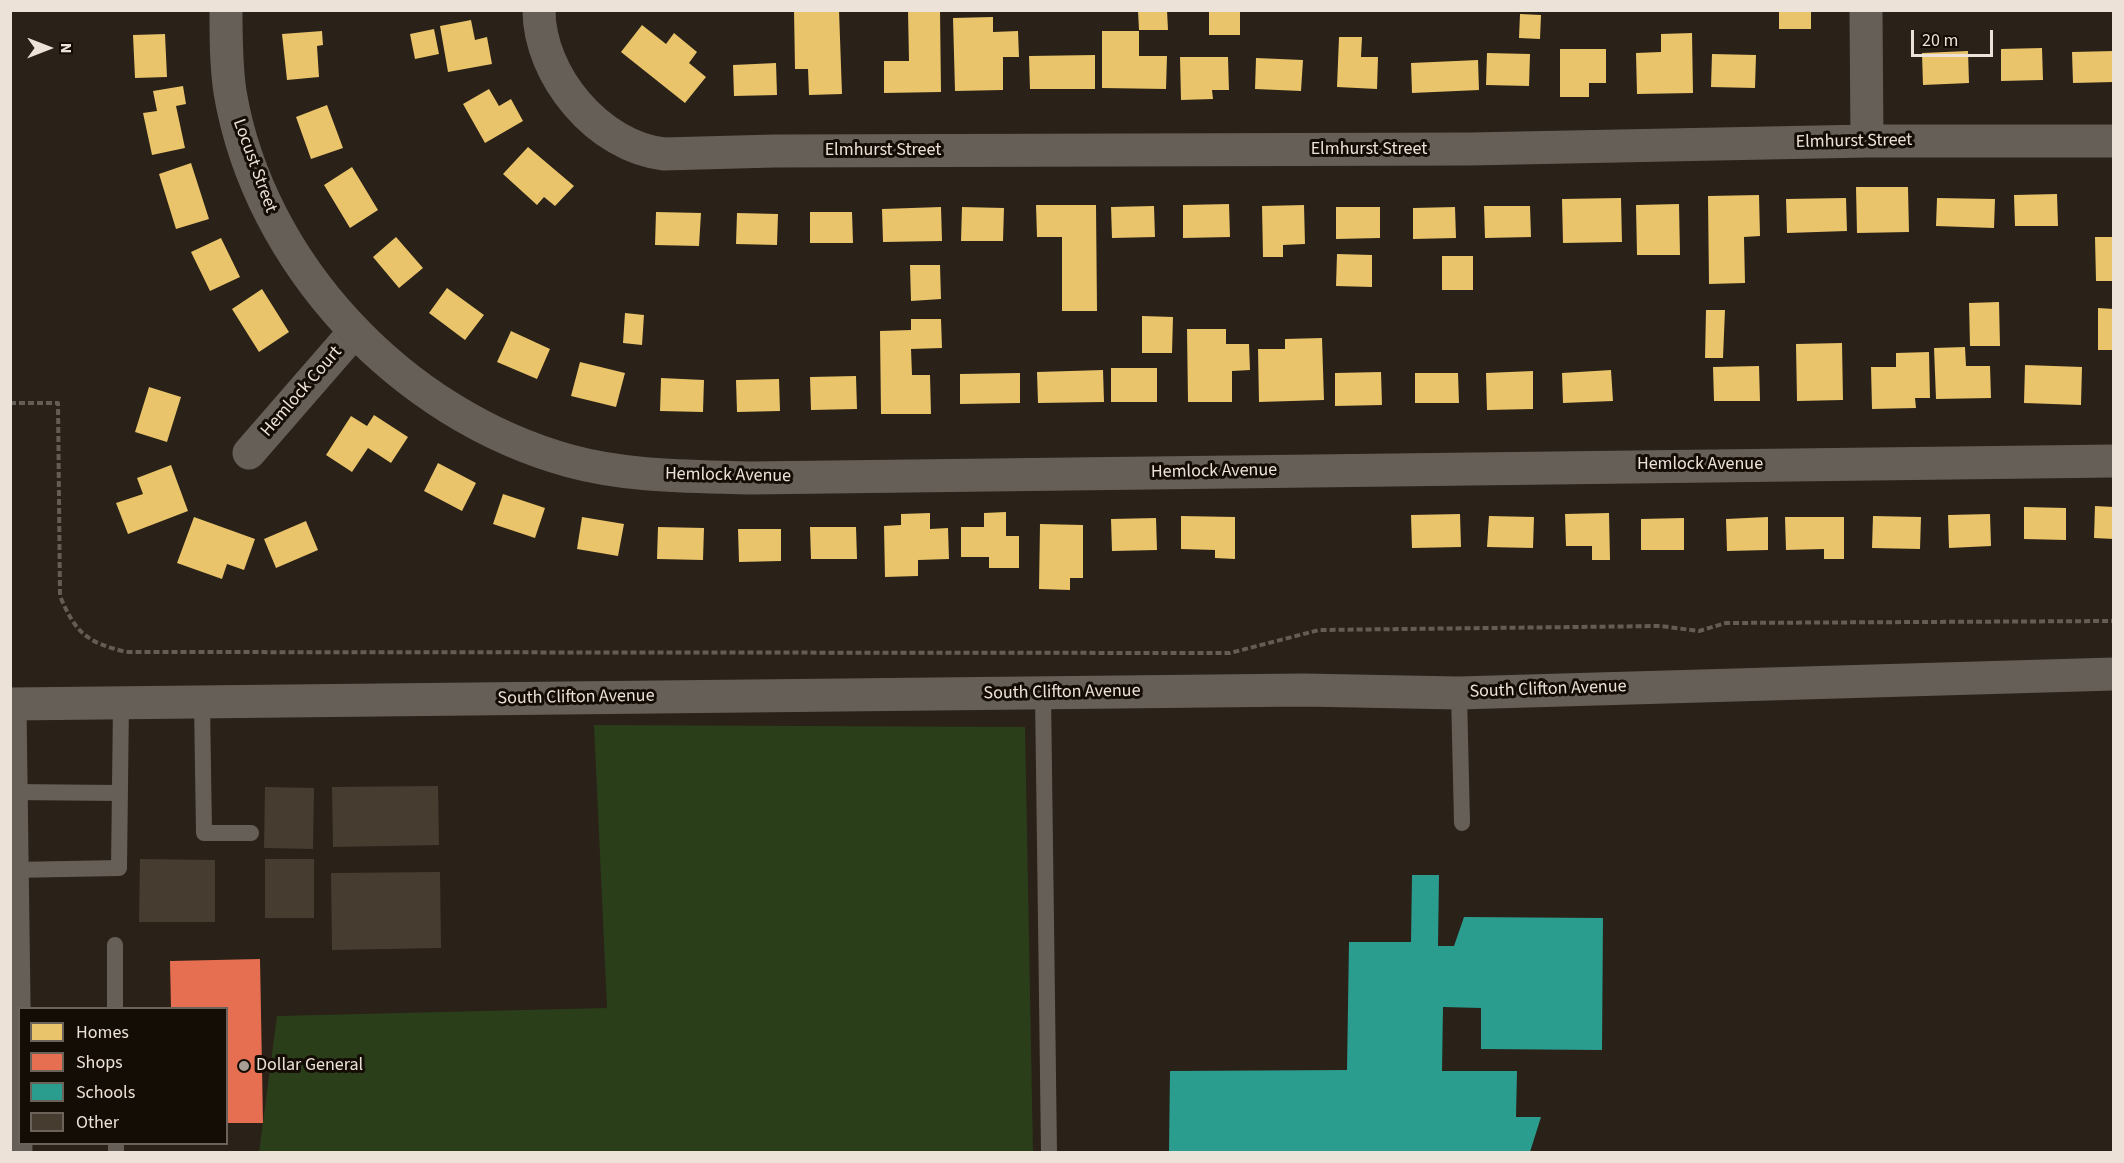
<!DOCTYPE html>
<html>
<head>
<meta charset="utf-8">
<style>
	body { margin:0 }
	#map { position:relative; width:2124px; height:1163px; overflow:hidden; background:#2a2118; font-family:"Source Sans 3",sans-serif }
	canvas { display:block }
	.frame { position:absolute; inset:0; border:12px solid #ede2d7; pointer-events:none }
	.legend { position:absolute; left:18px; top:1007px; width:210px; height:138px; box-sizing:border-box; background:#140d06; border:2px solid #6b625a; margin:0; padding:8px 10px; list-style:none; font-size:18px; color:#ede2d7 }
	.legend li { display:flex; align-items:center; gap:12px; height:30px }
	.legend b { width:30px; border:2px solid #6b625a }
	.north { position:absolute; left:18px; top:18px; width:60px; height:60px; -webkit-text-stroke:4px #140d06; paint-order:stroke; rotate:90deg; font-size:16px; font-weight:700; line-height:24px; text-align:center; color:#ede2d7 }
	.north::after { content:''; display:block; margin:auto; width:21px; height:27px; background:#ede2d7; clip-path:polygon(50% 0,100% 100%,50% 72%,0 100%) }
	.scale { position:absolute; left:1911px; top:30px; width:82px; height:27px; box-sizing:border-box; border:3px solid #ede2d7; border-top:0; padding-left:8px; font-size:18px; line-height:21px; white-space:nowrap; color:#ede2d7; -webkit-text-stroke:4px #140d06; paint-order:stroke }
</style>
</head>
<body>
<div id="map">
<canvas width="2124" height="1163"></canvas>
<div class="frame"></div>
<ul class="legend">
<li><b style="height:16px;background:#e9c46a"></b>Homes</li>
<li><b style="height:16px;background:#e76f51"></b>Shops</li>
<li><b style="height:16px;background:#2a9d8f"></b>Schools</li>
<li><b style="height:16px;background:#473c30"></b>Other</li>
</ul>
<div class="north">N</div>
<div class="scale">20 m</div>
</div>
<script>
const ctx = document.querySelector('canvas').getContext('2d');
ctx.lineJoin = 'round';
function fillPath(path, color) {
  ctx.fillStyle = color;
  ctx.fill(path, 'evenodd');
}
function strokePath(path, color, width, dash) {
  ctx.strokeStyle = color;
  ctx.lineWidth = width;
  ctx.lineCap = dash ? 'butt' : 'round';
  ctx.setLineDash(dash || []);
  ctx.stroke(path);
}
function label(font, color, halo, rows, align = 'center') {
  ctx.font = font + ' "Source Sans 3",sans-serif';
  ctx.lineWidth = 6;
  ctx.setLineDash([]);
  ctx.textBaseline = 'middle';
  ctx.strokeStyle = halo;
  ctx.fillStyle = color;
  for (const [text, x, y, turn = 0] of rows) {
    ctx.save();
    ctx.translate(x, y);
    ctx.rotate((+turn || 0) * Math.PI / 180);
    ctx.textAlign = isNaN(turn) ? turn : align;
    if (halo) ctx.strokeText(text, 0, 0);
    ctx.fillText(text, 0, 0);
    ctx.restore();
  }
}
fillPath(new Path2D(`
	M594,725L1025,727L1033,1152H259L277,1016L607,1008Z`), '#2a3e1a');
fillPath(new Path2D(`
	M794,10H839L842,94L809,95L808,69H795Z
	M908,10H940L941,92L884,93V61H909Z
	M1138,10H1167L1168,30H1139Z
	M1209,10H1240V35H1209Z
	M1779,10H1811V29H1779Z
	M1520,14L1541,15L1540,39L1519,38Z
	M993,17V32L1018,31L1019,57H1003V90L955,91L953,18Z
	M471,20L475,40L487,37L492,64L448,72L440,26Z
	M642,25L666,44L674,33L697,52L689,63L706,77L685,103L621,52Z
	M434,29L439,54L415,59L410,34Z
	M322,31L323,45L317,46L319,77L287,80L282,34Z
	M1102,31H1139V56H1167L1166,89L1102,88Z
	M1692,33L1693,93L1637,94L1636,53L1661,52V34Z
	M165,34L167,77L135,78L133,35Z
	M1339,37H1362L1361,57H1378L1377,89L1337,87Z
	M2042,48L2043,80L2001,81V49Z
	M1560,49H1606V83H1589V97H1560Z
	M1968,51L1969,83L1923,85L1922,53Z
	M2114,51V82L2073,83L2072,52Z
	M1487,53L1530,54L1529,86L1486,85Z
	M1712,54L1756,55L1755,88L1711,87Z
	M1095,55V89H1030L1029,56Z
	M1180,57H1228L1229,90H1212L1213,99L1181,100Z
	M1256,58L1303,60L1301,91L1255,89Z
	M1478,60L1479,90L1412,93L1411,63Z
	M776,63L777,95L734,96L733,65Z
	M183,86L186,104L176,106L185,148L152,155L143,113L157,111L153,91Z
	M489,89L499,106L511,99L523,121L485,143L463,104Z
	M327,105L343,148L311,159L296,117Z
	M528,147L574,186L555,206L544,197L537,205L503,174Z
	M191,163L209,219L176,229L159,174Z
	M352,167L378,210L350,228L324,185Z
	M1856,187H1908L1909,232L1857,233Z
	M2057,194L2058,226H2015L2014,195Z
	M1759,195L1760,236L1744,237L1745,283L1709,284L1708,196Z
	M1621,198L1622,242L1563,243L1562,199Z
	M1846,198L1847,231L1787,233L1786,199Z
	M1937,198L1995,199L1994,228L1936,226Z
	M1229,204L1230,237L1183,238V205Z
	M1679,204L1680,255H1637L1636,205Z
	M1036,205H1096L1097,311H1062V237H1037Z
	M1304,205L1305,244L1283,245V257H1263L1262,206Z
	M1154,206L1155,237L1112,238L1111,207Z
	M1484,206H1530L1531,237L1485,238Z
	M941,207L942,241L883,242L882,209Z
	M962,207L1004,208L1003,241H961Z
	M1336,207H1380V238L1336,239Z
	M1455,207L1456,238L1413,239V208Z
	M656,212L701,213L699,246L655,245Z
	M810,212H852L853,243H810Z
	M737,213L778,214L777,245L736,244Z
	M396,237L423,268L399,288L373,257Z
	M2095,237H2114V281H2096Z
	M221,238L240,277L210,291L191,252Z
	M1337,254L1372,255V287L1336,286Z
	M1442,256H1473V290H1442Z
	M910,265H940L941,299L911,301Z
	M447,288L484,315L465,340L429,313Z
	M262,289L289,332L259,352L232,309Z
	M1999,302L2000,346H1970L1969,303Z
	M2098,308L2114,309V350H2098Z
	M1706,310H1725L1723,358H1705Z
	M625,313L644,315L642,345L623,343Z
	M1142,316L1173,317L1172,353H1142Z
	M911,319H941L942,348L911,349L912,375H930L931,414H881L880,331L911,330Z
	M1187,329H1226V344H1249L1250,370L1232,371V402H1188Z
	M511,331L550,349L537,379L497,362Z
	M1322,338L1324,400L1259,402L1258,349H1285V339Z
	M1842,343L1843,400L1797,401L1796,344Z
	M1965,347L1966,366H1990L1991,398L1936,399L1934,348Z
	M1929,352L1930,398H1915L1916,408L1872,409L1871,367H1896V353Z
	M580,362L625,373L616,407L571,396Z
	M2025,365L2082,367L2081,405L2024,403Z
	M1759,366L1760,401H1714L1713,367Z
	M1111,368H1157V402H1111Z
	M1103,370L1104,402L1038,403L1037,372Z
	M1611,370L1613,401L1563,403L1562,373Z
	M1533,371V409L1487,410L1486,373Z
	M1381,372L1382,405L1335,406V373Z
	M1020,373V403L960,404V374Z
	M1415,373H1458L1459,403H1415Z
	M856,376L857,409L811,410L810,377Z
	M661,378L704,380L703,412L660,411Z
	M779,379L780,411L737,412L736,380Z
	M149,387L181,397L167,442L135,432Z
	M374,415L408,437L391,463L368,448L352,472L326,455L351,416L367,426Z
	M438,463L476,483L462,511L424,491Z
	M171,465L188,511L128,534L116,503L143,494L137,478Z
	M503,494L545,508L535,538L493,524Z
	M2095,506L2114,507V539L2094,538Z
	M2024,507L2066,508V540L2024,539Z
	M1006,512V536H1019V568H989V557H961V527H984V513Z
	M930,513V529L948,528L949,559L918,560V576L885,577L884,526L901,525V514Z
	M1609,513L1610,560H1592V546H1566L1565,514Z
	M1460,514L1461,547L1412,548L1411,515Z
	M1990,514L1991,546L1949,548L1948,515Z
	M1181,516L1235,517V559L1215,558V550L1181,549Z
	M1489,516L1534,517L1533,548L1487,547Z
	M1873,516L1921,517L1920,549L1872,548Z
	M194,517L255,539L244,570L227,564L222,579L177,563Z
	M582,517L624,524L618,556L577,549Z
	M1768,517V550L1727,551L1726,519Z
	M1785,517H1844V559H1824V549L1786,550Z
	M1156,518L1157,550L1112,551L1111,519Z
	M1684,518V550H1641V519Z
	M306,521L318,550L276,568L264,539Z
	M1040,524L1083,525V578H1070V590L1039,589Z
	M658,527L704,528L703,560L657,559Z
	M810,527H856L857,559H811Z
	M738,529H781V561L739,562Z`), '#e9c46a');
fillPath(new Path2D(`
	M260,959L263,1123H226V1008H171L170,961Z`), '#e76f51');
fillPath(new Path2D(`
	M1412,875H1439L1438,946H1454L1464,917L1603,918L1602,1050L1481,1049V1008L1443,1007L1442,1071H1517L1516,1117H1541L1530,1152H1169L1170,1071L1347,1070L1349,942H1411Z`), '#2a9d8f');
fillPath(new Path2D(`
	M438,786L439,845L333,847L332,787Z
	M265,787L314,788L313,849L264,848Z
	M140,859L215,860V922H139Z
	M265,859H314V918H265Z
	M440,872L441,948L332,950L331,873Z`), '#473c30');
strokePath(new Path2D(`
	M10,403H58L60,596C76,634 87,642 126,652L1230,653L1319,630L1660,626L1699,631L1726,623L2114,621`), '#645d56', 4, [6, 3]);
strokePath(new Path2D(`
	M1043,693L1049,1152
	M1459,693L1462,823
	M202,702L204,833H251
	M11,792L120,793
	M12,870L119,868L121,703
	M115,945V1008
	M116,1144V1152`), '#665f58', 16);
strokePath(new Path2D(`
	M226,10C226,38 226,65 230,92C259,264 402,415 570,461C628,477 691,476 750,478L2114,461
	M539,10C539,76 599,147 664,154L774,151L1469,149L1867,141H2114
	M1866,10L1867,141
	M249,453L355,331`), '#665f58', 33);
strokePath(new Path2D(`
	M10,704L1303,690L1459,693L2114,674`), '#665f58', 33);
strokePath(new Path2D(`
	M10,706L16,1152`), '#665f58', 33);
for (const [x, y, r, color] of [
	[244,1066,6,"#a99e94"]
]) {
  const dot = new Path2D();
  dot.arc(x, y, r, 0, 2 * Math.PI);
  ctx.fillStyle = color;
  ctx.fill(dot);
  strokePath(dot, '#140d06', 2);
}
label('18px', '#ede2d7', '#140d06', [
	["Elmhurst Street",1854,142,-1],
	["Elmhurst Street",1369,150],
	["Elmhurst Street",883,151],
	["Locust Street",254,166,70],
	["Hemlock Court",302,392,-49],
	["Hemlock Avenue",1700,465],
	["Hemlock Avenue",1214,472,-1],
	["Hemlock Avenue",728,476,1],
	["South Clifton Avenue",1548,690,-2],
	["South Clifton Avenue",1062,693,-1],
	["South Clifton Avenue",576,698,-1]
]);
label('18px', '#ede2d7', '#140d06', [
	["Dollar General",256,1066]
], 'left');
</script>
</body>
</html>
